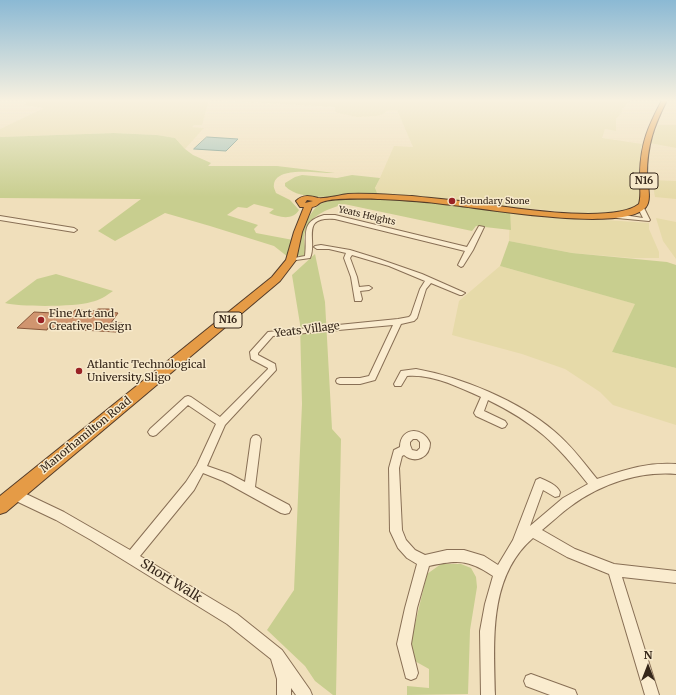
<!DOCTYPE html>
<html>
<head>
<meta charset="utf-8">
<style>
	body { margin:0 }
	#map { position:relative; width:676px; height:695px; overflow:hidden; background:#f0dfbb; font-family:Merriweather,serif }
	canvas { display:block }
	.north { position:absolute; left:628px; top:647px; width:40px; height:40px; -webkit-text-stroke:3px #f7e9cb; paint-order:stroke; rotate:0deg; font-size:11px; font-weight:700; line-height:16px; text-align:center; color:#36271a }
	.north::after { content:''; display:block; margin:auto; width:14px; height:18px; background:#36271a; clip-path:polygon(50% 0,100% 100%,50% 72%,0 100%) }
</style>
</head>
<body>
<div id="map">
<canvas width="676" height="695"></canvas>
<div class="north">N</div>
</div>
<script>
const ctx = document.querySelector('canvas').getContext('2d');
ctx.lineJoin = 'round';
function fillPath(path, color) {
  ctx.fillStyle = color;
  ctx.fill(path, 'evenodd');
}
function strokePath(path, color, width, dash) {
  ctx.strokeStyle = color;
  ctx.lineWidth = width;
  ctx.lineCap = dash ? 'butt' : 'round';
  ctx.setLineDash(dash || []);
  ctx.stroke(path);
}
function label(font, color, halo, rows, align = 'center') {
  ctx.font = font + ' Merriweather,serif';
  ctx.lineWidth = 3;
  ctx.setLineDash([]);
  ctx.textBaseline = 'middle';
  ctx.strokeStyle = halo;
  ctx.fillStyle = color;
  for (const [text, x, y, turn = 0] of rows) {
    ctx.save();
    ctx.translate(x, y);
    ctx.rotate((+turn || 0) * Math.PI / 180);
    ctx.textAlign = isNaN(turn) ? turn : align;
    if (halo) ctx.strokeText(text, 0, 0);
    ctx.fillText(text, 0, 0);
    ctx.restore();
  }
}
fillPath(new Path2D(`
	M11,100H631L622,109L623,111L616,119V131L605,129L602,138L642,144L639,168L640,200L637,206L632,210L599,215L395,196L377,193L375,189L394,146L413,147L397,110H388L383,114L377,116L357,117L338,113L335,111V107L209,100L202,125H194L192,127L204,128L185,149L175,138L157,135L114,133L0,137V129L44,108L24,105L26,103L23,101Z
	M658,125H676V148L650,143Z
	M652,180L676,181V199L655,197Z
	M510,211L562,217L649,223V229L659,252V258H632L572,253L509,241Z
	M656,218L676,222V259L663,241Z
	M500,266L636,304L612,352L676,368V425L613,405L600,392L565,369L522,354L452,335L459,301Z`), '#e6daa9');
fillPath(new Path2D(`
	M114,133L157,135L175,138L185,149L193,155L211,163L208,166H277L335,173C323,174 277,165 274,184C273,187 275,190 276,193L290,200L299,210C293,221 278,217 269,213L274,209L254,204L247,208L238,207L227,215L258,225L254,229L256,233L293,240L288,257L274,246L210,226L165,213L115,241L98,231L141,199L0,198V137Z
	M302,175L337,178L352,175L380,178L375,188L377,193L395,196C383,196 372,194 360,194C339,195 302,203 285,186V183L295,177Z
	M371,198L443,203L510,211L511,230L476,226L472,231L344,204C326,210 306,216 304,238C304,245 307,250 304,257L296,255C300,240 306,214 319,205C331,197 357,199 371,198Z
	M509,241L572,253L667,262L676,265V368L612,352L635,304L500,266Z
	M315,254L325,302L332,429L341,439L336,695H333L315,681L305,666L267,630L294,590L302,404L300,324L292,275Z
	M56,274L113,291C106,296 100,300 91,302C76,307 20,307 5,303L37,279Z
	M441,564H461L471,568L476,577L477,587L470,630L468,694L407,695V686L429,688V669L413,660L410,645L427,574Z`), '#c8ce8f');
const water = new Path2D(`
	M207,137L238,139L226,151L194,149Z`);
fillPath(water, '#a0c0b6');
strokePath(water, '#678e83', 1);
const building = new Path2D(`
	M98,309H111L109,312L118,313L111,323H122L118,330L116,332L48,328L47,330L17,328L34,312L72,314L75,310L96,311Z`);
fillPath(building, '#d0956f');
strokePath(building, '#885739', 1);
const minor = new Path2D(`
	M641,206L644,208L650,220L649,221L617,218L614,216L617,214L643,218L638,208Z
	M324,215H335L467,247L479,226L484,227L473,250L463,266L461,267L458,265L465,251L335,219C299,216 318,241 310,258L289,261V259L305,256C308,236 299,222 324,215Z
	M0,216L74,228L77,230L74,232L0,220Z
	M321,245L350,250L379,259L422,274L465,293L462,295H460L431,283L426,289L417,318L414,321L401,324L375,380L360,384H340L337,383L336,381L337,379L340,378H360L369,376L393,325L273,336L258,353V355L275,364L276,370L225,425L207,466L230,474L245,482L251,439L253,436L256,435L259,436L261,439L255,487L289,505L291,509L289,513L285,514L281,513L223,481L203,473L194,490L140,556L237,614L282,650L310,690L312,695H296L291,688V695H277V679L271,659L227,624L91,540L56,520L16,501L11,497L10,493L11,489L15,488L24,493L64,512L130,550L186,482L197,465L216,424L188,405L156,435L153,436L150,435L148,432L150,429L185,397L188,396L191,397L220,417L268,369V368L251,359L250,352L268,332L398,319L409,317L411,315L420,289L425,281L389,266L352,255L350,258L357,277L359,287L369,286L372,288L369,290L360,291L362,299L361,301H355L351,277L344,258L346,253L329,249H317L314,247L315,246Z
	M416,369C461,377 519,401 554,431C571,445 584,463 597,479C624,470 646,462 676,464V474C639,471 601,484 571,506C561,513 552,522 542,530L575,549L614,564L676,571V583L622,577L659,695H645L609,574L567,557L533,538C488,577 494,641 495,695H481L480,631L485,604L493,576C468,559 457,560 429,566L417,608L411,644L418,673L416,678L411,680L406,678L397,644L405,608L417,564L407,558L398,548L390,531L389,468L394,450L400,447C400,427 423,426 430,443C430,458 415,464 404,455L402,456L399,468L402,530L406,540L415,550L425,555L447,550H464L484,556L498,565L513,540L536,480L540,478C547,481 557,485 560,492L559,496L555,497L543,490L530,526L563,498L588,484C556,443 535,423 488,400L484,411L505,421L507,424L505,427L502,428L476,416L474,413L481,397C458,387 433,374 407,376L401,386H395L394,384L401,371ZM413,439H417L420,442V448L417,451L412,450L410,445V442Z
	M531,674L575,690L577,695H550L526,686L524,681L526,676Z`);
const highway = new Path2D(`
	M662,100H667C654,126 647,145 647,175C647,184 652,199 646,207C624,234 478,207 443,204C422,201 401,200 380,199C366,199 335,197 322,202C318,203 317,207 312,207L302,232L296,260L280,281L6,512L0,514V496L272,277L286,260L294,232L304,207H300L296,201C303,194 310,196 318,198C325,199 340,195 348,194C369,193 391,195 412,196C428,198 444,199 460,201C497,205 611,226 639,204C642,194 639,184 640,173C641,142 648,127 662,100ZM307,200L313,201L305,203Z`);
strokePath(minor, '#886f55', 2);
strokePath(highway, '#553d2a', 2);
fillPath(minor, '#faeccf');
fillPath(highway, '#e59b46');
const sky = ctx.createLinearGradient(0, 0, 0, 197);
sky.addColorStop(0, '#8bb9d4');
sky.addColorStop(0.51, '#f8f1e0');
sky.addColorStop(1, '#f8f1e000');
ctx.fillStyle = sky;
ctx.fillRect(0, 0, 676, 197);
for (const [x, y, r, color] of [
	[452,201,4,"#992225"],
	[41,320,4,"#992225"],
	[79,371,4,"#992225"]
]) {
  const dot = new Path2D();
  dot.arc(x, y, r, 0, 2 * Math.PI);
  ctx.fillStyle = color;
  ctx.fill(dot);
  strokePath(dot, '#f7e9cb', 1.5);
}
label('9px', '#36271a', '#f7e9cb', [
	["Boundary Stone",460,201]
], 'left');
label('9px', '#36271a', '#f7e9cb', [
	["Yeats Heights",367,216,13]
]);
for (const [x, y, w] of [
	[644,181,28],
	[228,320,28]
]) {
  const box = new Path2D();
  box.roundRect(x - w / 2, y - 8, w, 16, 3);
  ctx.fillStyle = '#f7e9cb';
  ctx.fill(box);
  strokePath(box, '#36271a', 1);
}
label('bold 10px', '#36271a', null, [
	["N16",644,181],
	["N16",228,320]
]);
label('11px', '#36271a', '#f7e9cb', [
	["Fine Art and",49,314],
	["Creative Design",49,327],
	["Atlantic Technological",87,365],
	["University Sligo",87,378]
], 'left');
label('11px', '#36271a', '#f7e9cb', [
	["Yeats Village",307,330,-7],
	["Manorhamilton Road",86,435,-39]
]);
label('13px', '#36271a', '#f7e9cb', [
	["Short Walk",171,581,32]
]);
</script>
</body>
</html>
